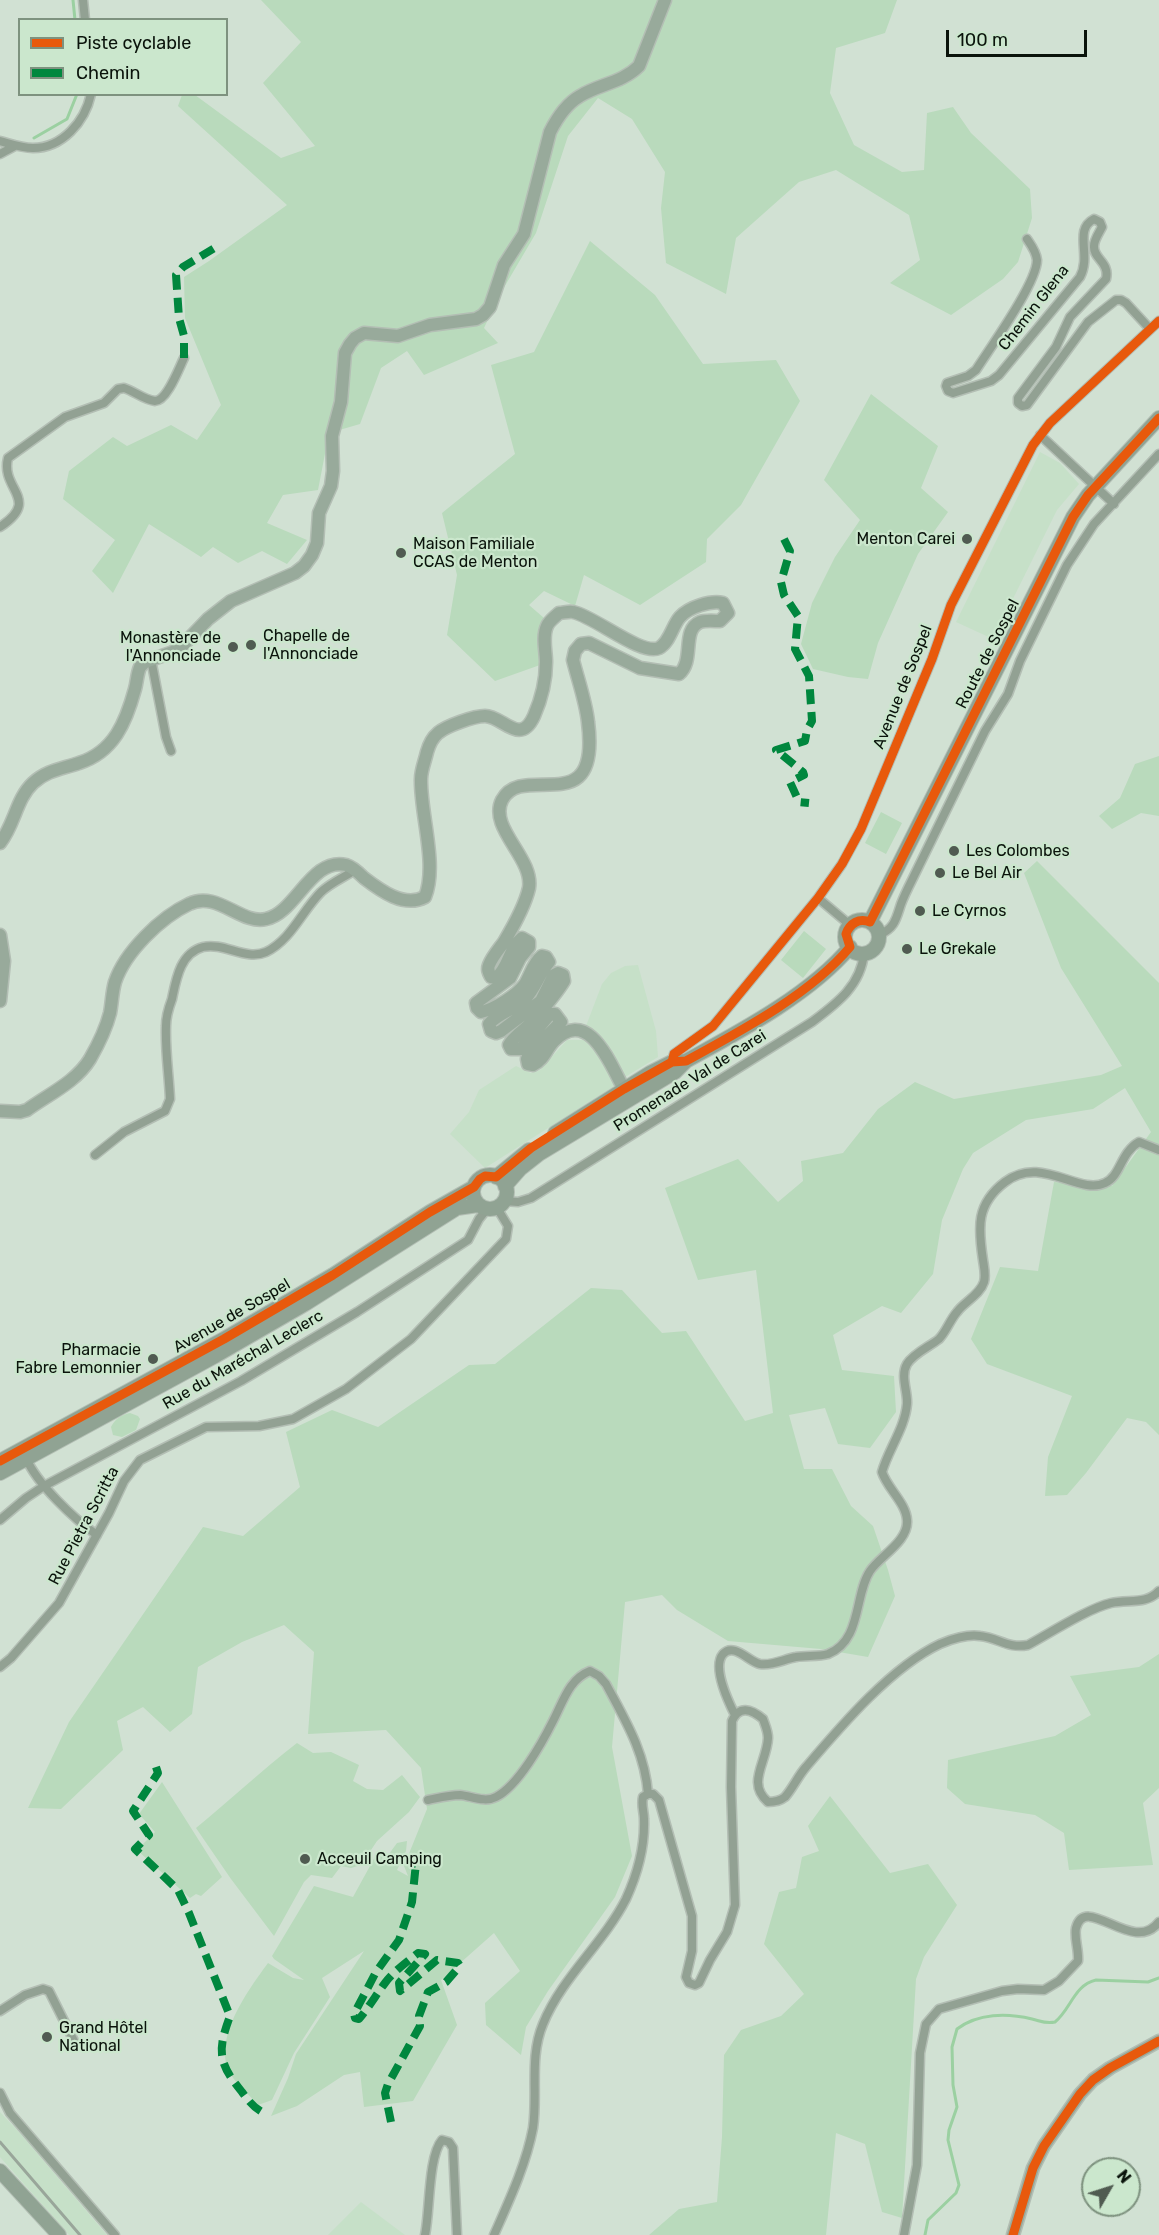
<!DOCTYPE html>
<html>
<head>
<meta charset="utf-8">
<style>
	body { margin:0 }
	#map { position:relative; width:1159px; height:2235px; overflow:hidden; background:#d1e1d3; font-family:Rubik,sans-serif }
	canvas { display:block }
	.legend { position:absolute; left:18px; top:18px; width:210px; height:78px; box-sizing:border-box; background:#cbe7cd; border:2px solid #7e927f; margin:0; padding:8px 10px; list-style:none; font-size:18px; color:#0a130b }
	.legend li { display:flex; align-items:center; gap:12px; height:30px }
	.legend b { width:30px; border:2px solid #7e927f }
	.north { position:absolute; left:1081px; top:2157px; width:60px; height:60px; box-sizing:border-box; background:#cbe7cd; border:2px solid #7e927f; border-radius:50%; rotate:51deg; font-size:16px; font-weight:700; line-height:24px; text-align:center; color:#0a130b }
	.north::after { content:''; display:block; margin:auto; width:21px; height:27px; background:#505b51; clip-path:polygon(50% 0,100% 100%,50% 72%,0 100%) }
	.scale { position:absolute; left:946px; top:30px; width:141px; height:27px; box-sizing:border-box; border:3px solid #0a130b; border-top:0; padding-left:8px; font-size:18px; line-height:21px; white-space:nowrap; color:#0a130b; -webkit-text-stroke:4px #cbe7cd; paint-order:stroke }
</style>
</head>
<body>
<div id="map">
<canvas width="1159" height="2235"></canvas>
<ul class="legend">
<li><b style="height:8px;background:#e8590c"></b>Piste cyclable</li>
<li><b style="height:8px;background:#00873e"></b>Chemin</li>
</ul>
<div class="north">N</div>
<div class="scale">100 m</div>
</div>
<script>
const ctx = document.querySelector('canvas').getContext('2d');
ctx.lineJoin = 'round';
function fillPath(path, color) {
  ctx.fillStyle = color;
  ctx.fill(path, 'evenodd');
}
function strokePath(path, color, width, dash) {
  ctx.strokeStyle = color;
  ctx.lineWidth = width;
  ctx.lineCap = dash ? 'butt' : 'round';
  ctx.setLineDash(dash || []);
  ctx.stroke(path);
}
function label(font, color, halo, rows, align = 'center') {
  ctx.font = font + ' Rubik,sans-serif';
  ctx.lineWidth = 4.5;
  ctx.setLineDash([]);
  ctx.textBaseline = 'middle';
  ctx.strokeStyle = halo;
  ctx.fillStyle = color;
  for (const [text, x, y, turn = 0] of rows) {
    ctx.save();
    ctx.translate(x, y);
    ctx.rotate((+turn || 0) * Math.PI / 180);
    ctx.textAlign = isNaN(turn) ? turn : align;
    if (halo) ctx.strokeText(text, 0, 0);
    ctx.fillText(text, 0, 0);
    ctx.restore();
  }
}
fillPath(new Path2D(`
	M1040,452L1060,463L1079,484L1057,510L993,639L956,622Z
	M638,965L656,1031L658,1057L625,1077L605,1041L586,1026L602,984L611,973L625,966Z
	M567,1040H586L596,1049L616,1085L485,1168L450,1134L469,1112L479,1090L516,1066L531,1073L540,1070Z
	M0,2112L19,2132L107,2235H69L0,2157Z
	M361,2202L405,2235H328Z`), '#c6e0c8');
fillPath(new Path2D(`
	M261,0H897L885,33L836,48L830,93L854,145L902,172L924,170L927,113L953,107L971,133L1030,189L1032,218L1018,262L1003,279L951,315L890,283L920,260L909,215L836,170L799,182L736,238L726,294L666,263L661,208L665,172L632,119L598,98L568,136L536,233L499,296L484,328L498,343L424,375L407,351L381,368L360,424L329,433L318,490L283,495L267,523L307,540L287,564L262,551L238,563L213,547L201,557L149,524L113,593L92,571L115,540L63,499L69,471L113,437L127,446L171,425L197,440L221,405L185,318L184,277L209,261L287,205L178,106L182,95H195L281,158L315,146L263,83L301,42Z
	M590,241L655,295L703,364L776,360L800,401L741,505L707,539L706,562L640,605L584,575L575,606L544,591L529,605L544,618L540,665L495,681L447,635L457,575L442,513L515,454L491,365L534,352Z
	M871,394L938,446L921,488L948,512L918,554L878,643L868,679L848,677L813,669L801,644L812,603L835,557L860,520L824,480Z
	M1159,756V816L1141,813L1112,829L1099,816L1120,798L1135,764Z
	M881,812L902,823L886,854L865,843Z
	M1037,861L1159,983V1435L1146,1422L1127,1418L1086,1473L1067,1495L1045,1496L1048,1457L1072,1396L987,1364L971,1339L1000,1267L1038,1271L1054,1182L1112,1186L1151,1132L1125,1088L1093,1109L1026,1120L973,1153L963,1169L942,1220L933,1274L901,1313L882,1306L833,1335L842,1370L894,1376L896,1412L870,1448L838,1444L825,1408L789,1415L804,1469H832L851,1506L873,1526L888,1570L895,1596L868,1657L821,1649L728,1641L677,1610L662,1595L625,1602L612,1747L632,1856L615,1897L548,1991L526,2027L521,2055L486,2025L485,2003L520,1971L494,1933L441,1980L457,2025L413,2101L364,2107L360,2072L344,2075L297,2106L271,2116L288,2078L296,2054L364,1951L322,1978L330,1997L294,2053L272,2100L258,2105C249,2094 233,2082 228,2069C215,2035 249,1989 268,1963L293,1978L304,1980L274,1959L272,1956L314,1886L353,1897L376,1855L386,1858L397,1843L407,1841L406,1851L397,1870L408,1876L404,1866L427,1809L421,1768L386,1730L308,1734L314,1652L284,1625L242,1642L198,1667L192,1714L170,1732L143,1707L117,1721L123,1750L61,1809L28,1808L69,1722L203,1527L243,1536L300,1487L286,1432L332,1410L378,1427L469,1365L495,1364L591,1288L622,1290L662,1333L686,1331L745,1421L773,1413L756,1270L698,1280L665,1188L738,1159L778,1202L803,1181L801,1161L843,1153L878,1109L915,1082L954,1099L1101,1075L1122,1066L1061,968L1024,873Z
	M804,931L826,949L803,978L781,960Z
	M130,1413L138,1416L140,1419L136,1430L122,1437L113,1435L111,1427C115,1419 121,1415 130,1413Z
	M1159,1654V1788L1143,1803L1153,1865L1069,1870L1064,1833L1035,1815L965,1804L947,1788L948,1760L1055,1736L1091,1715L1070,1676L1139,1667Z
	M297,1743L313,1753L331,1752L359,1765L353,1781L367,1789L383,1790L402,1775L420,1797L409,1812L377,1841L361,1865L351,1868L341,1866L332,1878L311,1875L304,1882L274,1936L231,1879L196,1828C230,1800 262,1770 297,1743Z
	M162,1782L222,1877L201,1896L196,1894L190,1898L137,1850L155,1832L139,1814Z
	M830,1796L890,1873L928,1864L957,1905L924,1957L916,1979L902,2218L882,2212L865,2144L836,2133L826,2235H649L679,2209L717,2202L722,2137L724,2055L741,2030L781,2016L804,1994L764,1944L779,1892L796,1888L802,1857L819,1851L808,1826Z`), '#b9dabc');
strokePath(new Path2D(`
	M73,0L75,20
	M34,138L67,119L77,94
	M925,2235L928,2220L956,2193L959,2185L948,2140L949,2130L957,2107L953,2085L952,2047L957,2029C978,2013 1007,2013 1032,2019C1041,2021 1045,2024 1055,2022C1071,2009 1074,1985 1096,1980L1148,1982L1159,1978`), '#9bd0a1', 3);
const street = new Path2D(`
	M83,0L85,20
	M0,141C11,144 21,148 33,148C62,148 85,122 91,94
	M0,154L15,146
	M1027,239C1031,245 1036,251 1037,260C1037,283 990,348 976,370L968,376L947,383L946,386L948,391L953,393L991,381L999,375L1080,277C1092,255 1073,230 1094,219L1100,222L1102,227C1099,233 1094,240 1094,246C1093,259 1110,262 1106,279L1070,317L1056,347L1018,398V403L1022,406L1027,405L1088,322L1116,300H1121L1126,303L1150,329
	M1040,435L1114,504
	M0,527C42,499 0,490 8,458L65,417L104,403L118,389L124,388C134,391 144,400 155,401C167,401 179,368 184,358
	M151,659L166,737L171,751
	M818,898L850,925
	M879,935C895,928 896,919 901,904C904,896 908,888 912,880L985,731L1008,694L1020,661L1067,565L1094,524L1159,454
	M672,1062L674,1054L713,1026L818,898L842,864L861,829L932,659L951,605L1033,445L1050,423L1159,321
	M95,1155L124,1132L165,1111L170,1099C169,1075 165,1050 166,1026C166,1017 169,1007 172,999C176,980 180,953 203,947C224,942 246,961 266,952C291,940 302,911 321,892C332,882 343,878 355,870
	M504,1201L518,1202L531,1198L812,1022C836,1004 861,986 864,953
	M26,1458C37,1484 74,1519 97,1535
	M0,1520L26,1498L44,1486L241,1381L357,1312L468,1240L479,1219L487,1209
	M0,1667L11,1658L59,1603L109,1513L124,1481L140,1460L206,1427L259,1426L293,1419L346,1389L411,1339L506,1239L508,1226L497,1208
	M735,1715C728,1701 712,1667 723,1654C734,1642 749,1662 760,1664C773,1666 784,1659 796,1657C806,1655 818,1657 828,1654C862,1641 854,1595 870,1571C880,1556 909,1541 907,1520C906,1503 887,1488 882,1472C888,1450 905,1428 907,1404C908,1392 900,1376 907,1364C914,1353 929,1347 939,1339C946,1332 950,1320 957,1312C964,1302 980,1295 984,1282C986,1275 984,1267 983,1260C978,1227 976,1204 1005,1182C1041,1154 1079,1196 1105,1183C1121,1176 1120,1153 1139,1142L1159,1150
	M428,1800C438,1798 449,1795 460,1795C471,1796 485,1803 496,1797C518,1786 542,1743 553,1721C563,1702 569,1679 590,1671L599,1676L606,1684C625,1720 645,1752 648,1794
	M0,2011L25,1995L43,1989L49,1991L75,2043
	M0,2093L10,2113L115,2235
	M425,2235C430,2213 428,2156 442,2140L449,2142L453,2148L457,2235
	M494,2235C509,2201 526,2165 533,2128C538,2094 529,2057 543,2024C562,1977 603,1944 626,1899C637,1875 645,1846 644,1819C644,1812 641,1805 643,1797L648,1794H653L659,1800L692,1916V1951L686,1977L689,1983L695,1985L699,1983L710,1960L727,1932L735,1905L731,1787L732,1721C739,1705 751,1709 763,1719C765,1725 768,1731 768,1738C767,1762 746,1783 768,1802C774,1802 780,1801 785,1797C793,1788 798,1776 806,1767C841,1726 891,1667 940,1644C951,1639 968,1634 980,1636C999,1638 1008,1649 1028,1645C1050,1633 1089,1608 1111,1603C1129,1599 1146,1605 1159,1591
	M904,2235L917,2165L920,2053L926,2024L939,2009L1002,1991L1018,1989L1044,1990L1059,1981L1078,1961C1079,1950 1074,1938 1076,1928C1086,1892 1133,1956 1159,1922`);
const secondary = new Path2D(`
	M0,843C15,824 16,799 33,783C47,770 62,769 79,763C114,752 126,722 135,689C137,682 137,674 140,667L145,662L173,652L183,645L208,619L231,601L295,573L304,566L312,555L317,543L319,513L331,486L333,471L332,436L341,402L345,353L350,344L355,338L364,333L398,336L430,325L476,319L483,315L490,307L504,265L524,234L550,132C557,118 566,104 580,96C599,84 622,83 639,66L665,0
	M0,935L4,961L0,1001
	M0,1111L20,1112L27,1110C49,1094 76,1082 90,1059C98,1045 106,1029 110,1013C112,1003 112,992 115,982C125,952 161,917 189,904C217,890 241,925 266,919C296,913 311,857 346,865C353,867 359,873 364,878C381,891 404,908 425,897C438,865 420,813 421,779C421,770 425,761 427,752C429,745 432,738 438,733C446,726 474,716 485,716C503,716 520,747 534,716C541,700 546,680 546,662C546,651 542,637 547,626C549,621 555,617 559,613C563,613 569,611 573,612C594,616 641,656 659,648C670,642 672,626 680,617C689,607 711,600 723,603L728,613L720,621C714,621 705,620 700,622C681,630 695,661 679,674L640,668L589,643L581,644L575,651L573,660C578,680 586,702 588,722C601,824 523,760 502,800C488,828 534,858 529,888C525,906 513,927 504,942C499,949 492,957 489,965C487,970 489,973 491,977L496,978C509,968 509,948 522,938L529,942V947L520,958L510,978L476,1003L477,1008L481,1012C495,1009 517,995 525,984C531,974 533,963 542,956L546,957L549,962C539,974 535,989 525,999C514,1010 498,1013 489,1024L491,1031L496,1033L501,1031L541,1001L554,975L558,973L563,975L564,981C555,996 542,1010 530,1024C523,1031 514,1036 509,1045L511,1049H521L550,1014H555L561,1022L529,1054L527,1059L528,1064L533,1065C544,1060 546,1049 554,1041C589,1006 610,1064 624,1089
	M1013,2235L1033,2168L1044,2146L1080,2094L1093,2080L1110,2068L1159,2041`);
const primary = new Path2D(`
	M845 937a17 17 0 1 1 34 0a17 17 0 1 1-34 0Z
	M870,922L1073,517L1088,495L1159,418
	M555,1133L650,1073L672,1062L686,1061
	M473 1192a17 17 0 1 1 34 0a17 17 0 1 1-34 0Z
	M496,1177L529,1150
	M505,1186L520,1169L539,1154L675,1072L686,1061C739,1032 811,994 850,947
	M0,1461L224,1339L333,1275L430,1212L474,1187
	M0,1473L215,1356L305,1304L457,1208L478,1205
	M0,2171L59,2235`);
strokePath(street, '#b3beb4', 11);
strokePath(secondary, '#b3beb4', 15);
strokePath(primary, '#b3beb4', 16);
strokePath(street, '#92a193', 8);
strokePath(secondary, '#98aa9b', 12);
strokePath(primary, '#90a393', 14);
strokePath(new Path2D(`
	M0,2142L80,2235`), '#99a69a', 3);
strokePath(new Path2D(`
	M184,358V336L179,318L176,275L183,267L218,246
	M784,539L790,551L781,582L784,595L798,616L795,649L809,676L812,721L807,730L805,741L776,750L803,772L804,775L790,782L799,802L809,803
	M156,1767L158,1773L133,1811L149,1835L135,1849L178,1890L189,1913L230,2016C217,2051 218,2063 242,2092C248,2100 253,2107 262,2112
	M391,2122L385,2093L388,2084L420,2026L419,2016L428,1992L446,1982L460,1966L458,1963L437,1960L400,1991L399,1983L425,1954L418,1953C407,1962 394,1971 385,1983C376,1995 369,2007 359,2019L355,2018L354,2014L376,1972L399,1940L412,1902L416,1863L413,1864`), '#00873e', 8, [15, 8]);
strokePath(new Path2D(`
	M672,1062L674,1054L713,1026L818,898L842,864L861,829L932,659L951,605L1033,445L1050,423L1159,321
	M0,1461L224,1339L333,1275L430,1212L474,1187L480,1179L485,1176L496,1177L531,1148L624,1089L672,1062L686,1061C739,1032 811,994 850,947L846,934C850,923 859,918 870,922L1073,517L1088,495L1159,418
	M1013,2235L1033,2168L1044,2146L1080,2094L1093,2080L1110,2068L1159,2041`), '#e8590c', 9);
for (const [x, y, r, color] of [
	[967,539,6,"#505b51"],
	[401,553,6,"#505b51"],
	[251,645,6,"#505b51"],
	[233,647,6,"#505b51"],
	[954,851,6,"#505b51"],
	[940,873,6,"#505b51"],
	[920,911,6,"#505b51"],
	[907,949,6,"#505b51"],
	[153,1359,6,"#505b51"],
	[305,1859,6,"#505b51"],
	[47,2037,6,"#505b51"]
]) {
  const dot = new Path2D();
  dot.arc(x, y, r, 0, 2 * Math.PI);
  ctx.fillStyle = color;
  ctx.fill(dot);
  strokePath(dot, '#cbe7cd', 2);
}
label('16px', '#0a130b', '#cbe7cd', [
	["Chemin Glena",1034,308,-52],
	["Route de Sospel",988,654,-63],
	["Avenue de Sospel",903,687,-68],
	["Promenade Val de Carei",690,1081,-32],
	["Avenue de Sospel",232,1316,-30],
	["Rue du Maréchal Leclerc",243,1360,-30],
	["Rue Pietra Scritta",84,1526,-62]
]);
label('16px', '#0a130b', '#cbe7cd', [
	["Menton Carei",955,539,"right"],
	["Maison Familiale",413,544],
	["CCAS de Menton",413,562],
	["Chapelle de",263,636],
	["l'Annonciade",263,654],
	["Monastère de",221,638,"right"],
	["l'Annonciade",221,656,"right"],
	["Les Colombes",966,851],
	["Le Bel Air",952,873],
	["Le Cyrnos",932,911],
	["Le Grekale",919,949],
	["Pharmacie",141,1350,"right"],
	["Fabre Lemonnier",141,1368,"right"],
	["Acceuil Camping",317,1859],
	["Grand Hôtel",59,2028],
	["National",59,2046]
], 'left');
</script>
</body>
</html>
